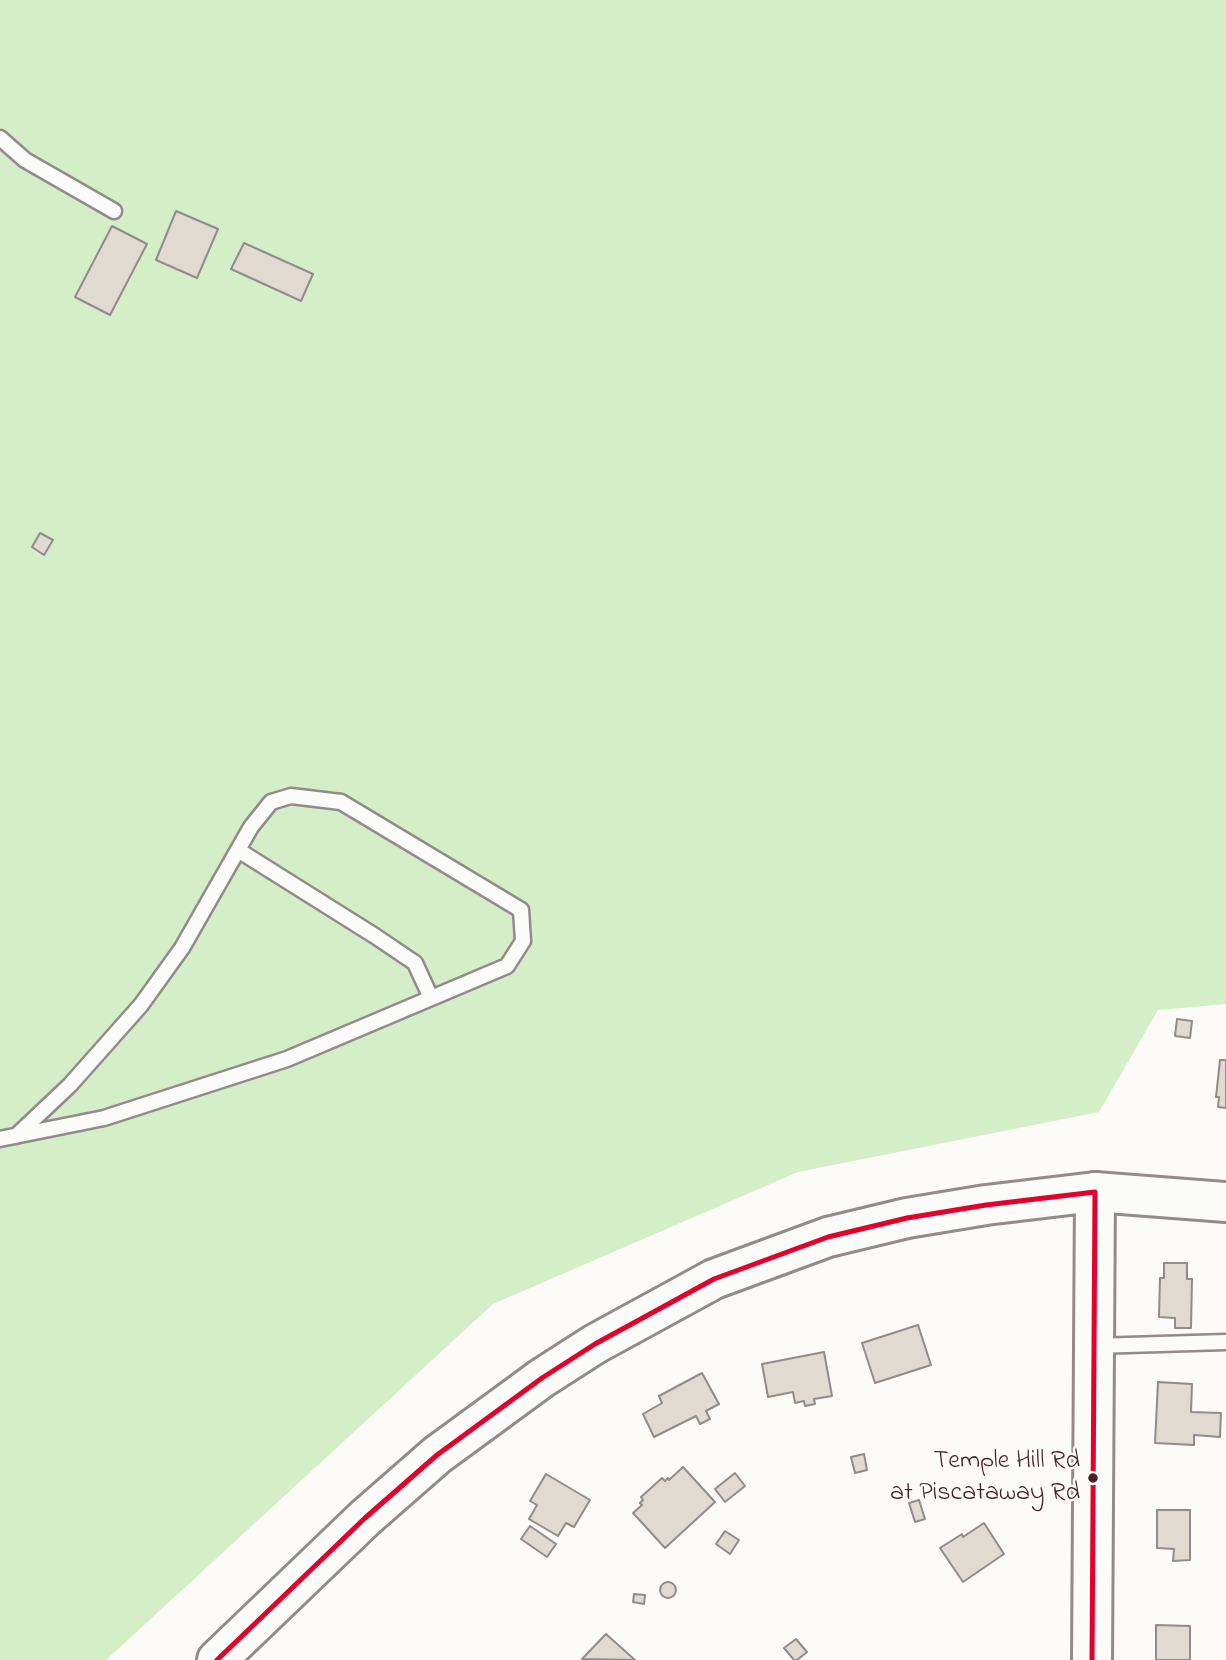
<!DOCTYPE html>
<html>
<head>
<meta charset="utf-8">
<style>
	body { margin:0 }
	canvas { display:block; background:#fcfbf8 }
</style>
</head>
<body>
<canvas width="1226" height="1660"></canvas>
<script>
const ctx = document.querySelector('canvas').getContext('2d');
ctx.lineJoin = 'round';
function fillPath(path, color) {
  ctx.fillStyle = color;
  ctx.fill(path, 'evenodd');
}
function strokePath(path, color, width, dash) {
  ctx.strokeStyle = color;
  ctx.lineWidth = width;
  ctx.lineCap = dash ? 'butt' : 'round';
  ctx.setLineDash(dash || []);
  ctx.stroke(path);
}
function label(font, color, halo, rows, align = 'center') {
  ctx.font = font + ' "Indie Flower",sans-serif';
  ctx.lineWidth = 5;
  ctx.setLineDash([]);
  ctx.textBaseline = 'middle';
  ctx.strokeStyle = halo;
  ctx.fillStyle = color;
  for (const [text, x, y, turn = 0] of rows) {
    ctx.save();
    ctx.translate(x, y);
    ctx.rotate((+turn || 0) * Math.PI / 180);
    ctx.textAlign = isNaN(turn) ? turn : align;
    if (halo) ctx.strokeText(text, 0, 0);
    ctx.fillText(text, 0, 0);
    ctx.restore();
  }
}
fillPath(new Path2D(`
	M0,0H1226V1004L1158,1010L1099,1112L798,1172L493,1304L106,1660H0Z`), '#d4eec8');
const building = new Path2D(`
	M176,211L218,229L197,278L156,260Z
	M112,226L147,244L110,315L75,297Z
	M244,243L313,274L301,301L231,269Z
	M40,533L53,540L44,555L32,547Z
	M1177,1019L1192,1021L1190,1038L1175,1036Z
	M1220,1060H1226V1108L1218,1107L1219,1097H1216Z
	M1164,1263H1187V1279H1192L1191,1328H1175V1318L1159,1317L1160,1278H1164Z
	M918,1325L931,1365L875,1383L862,1343Z
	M824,1352L832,1396L814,1399L815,1404L805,1406L804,1401L795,1403L793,1392L768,1397L762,1364Z
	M702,1373L719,1404L706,1411L710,1419L700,1424L696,1416L654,1437L643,1414L662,1403L659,1396Z
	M1158,1382L1192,1384L1191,1412L1221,1413L1220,1437L1194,1435V1445L1155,1443Z
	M864,1454L867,1470L855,1473L851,1457Z
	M683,1467L715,1502L665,1548L633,1513L642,1505L640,1503L643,1500L641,1497L662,1478L665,1481L668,1478L669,1480Z
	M735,1473L745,1486L725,1502L715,1489Z
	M546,1474L590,1500L574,1527L566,1523L558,1536L529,1519L537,1505L530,1501Z
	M919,1500L925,1519L915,1522L909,1503Z
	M1157,1510H1190V1560L1173,1561L1174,1549L1157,1548Z
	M984,1523L1004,1554L963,1582L940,1548L962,1534L963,1537Z
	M530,1526L556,1544L547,1557L521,1539Z
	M725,1531L739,1540L730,1554L716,1544Z
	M660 1590a8 8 0 1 1 16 0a8 8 0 1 1-16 0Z
	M634,1594L645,1595L644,1604L633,1602Z
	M1156,1625L1190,1626V1660H1156Z
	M606,1634L635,1660L582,1659Z
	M796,1639L807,1652L797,1660H794L784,1648Z`);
fillPath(building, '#e0dad0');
strokePath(building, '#928a8b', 2);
const lane = new Path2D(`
	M0,138L25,160L114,211
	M238,850L375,936L415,963L431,998
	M0,1139L104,1118L287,1059L507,966L523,941L521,910L341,802L291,796L271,802L251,827L182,948L141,1005L70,1085L16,1136
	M1094,1346L1226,1342`);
const secondary = new Path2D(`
	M1092,1660L1095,1192`);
const primary = new Path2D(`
	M217,1660L365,1518L437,1455L542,1378L595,1344L714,1279L828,1237L907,1218L986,1205L1095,1192L1226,1202`);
strokePath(lane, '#928a8b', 19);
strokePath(secondary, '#928a8b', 44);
strokePath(primary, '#928a8b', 44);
strokePath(lane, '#fbfbf9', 14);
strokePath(secondary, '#fbfbf9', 38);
strokePath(primary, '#fbfbf9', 38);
strokePath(new Path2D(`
	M217,1660L365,1518L437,1455L542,1378L595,1344L714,1279L828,1237L907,1218L986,1205L1095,1192
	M1092,1660L1095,1192`), '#e4002b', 5);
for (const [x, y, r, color] of [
	[1093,1478,6,"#4a1f2b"]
]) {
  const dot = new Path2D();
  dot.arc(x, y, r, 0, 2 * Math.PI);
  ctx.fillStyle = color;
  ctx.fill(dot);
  strokePath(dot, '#fdfcf7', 2.5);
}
label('26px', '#4a1f2b', '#fdfcf7', [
	["Temple Hill Rd",1080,1463],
	["at Piscataway Rd",1080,1495]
], 'right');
</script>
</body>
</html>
